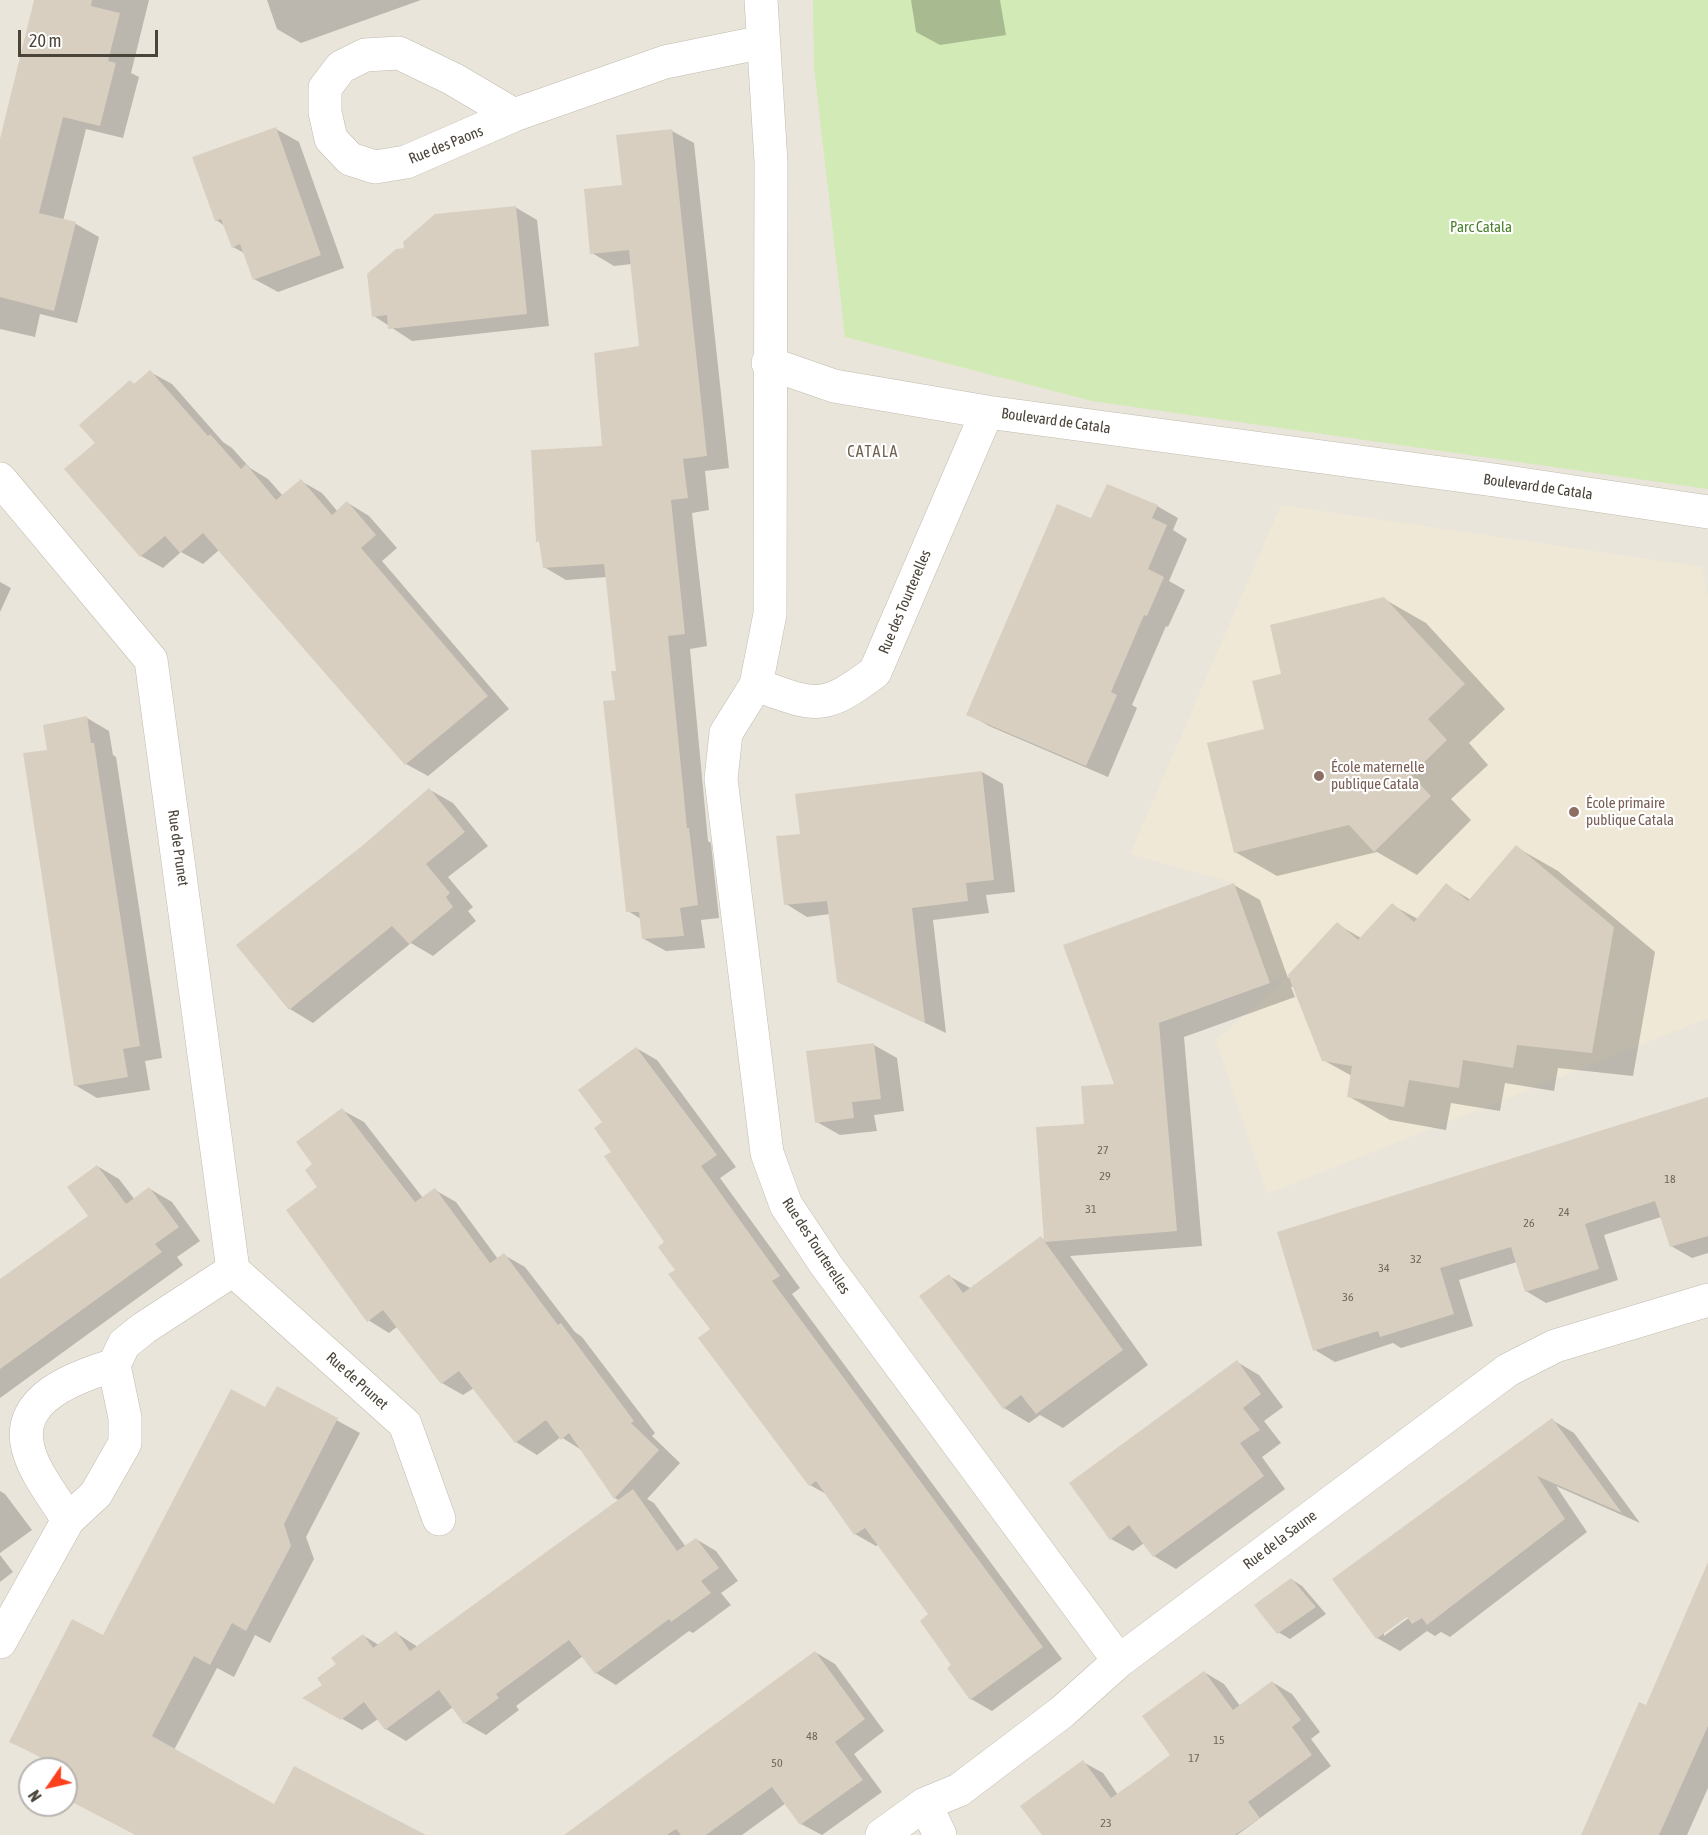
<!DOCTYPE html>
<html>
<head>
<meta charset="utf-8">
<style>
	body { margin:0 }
	#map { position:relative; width:1708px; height:1835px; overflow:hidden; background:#f6f3ec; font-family:"Asap Condensed",sans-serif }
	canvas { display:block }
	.north { position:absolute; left:18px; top:1757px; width:60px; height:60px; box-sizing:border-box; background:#fff; border:2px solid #b7b4b0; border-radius:50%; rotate:236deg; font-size:16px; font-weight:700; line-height:24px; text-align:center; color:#4b4439 }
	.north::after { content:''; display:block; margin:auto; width:21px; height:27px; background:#fc3f1d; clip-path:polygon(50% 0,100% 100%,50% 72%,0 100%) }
	.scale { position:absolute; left:18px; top:30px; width:140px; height:27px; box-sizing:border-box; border:3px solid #4b4439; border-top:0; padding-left:8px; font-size:18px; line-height:21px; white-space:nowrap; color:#4b4439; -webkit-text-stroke:4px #fff; paint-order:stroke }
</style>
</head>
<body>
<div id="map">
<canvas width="1708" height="1835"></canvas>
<div class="north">N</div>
<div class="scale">20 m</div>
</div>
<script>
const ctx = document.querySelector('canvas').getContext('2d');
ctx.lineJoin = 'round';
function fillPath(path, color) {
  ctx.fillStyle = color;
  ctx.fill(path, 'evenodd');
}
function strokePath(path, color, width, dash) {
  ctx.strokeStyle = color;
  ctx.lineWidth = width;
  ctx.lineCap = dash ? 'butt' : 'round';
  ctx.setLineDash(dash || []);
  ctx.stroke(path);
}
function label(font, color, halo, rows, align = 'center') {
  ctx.font = font + ' "Asap Condensed",sans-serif';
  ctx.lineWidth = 4.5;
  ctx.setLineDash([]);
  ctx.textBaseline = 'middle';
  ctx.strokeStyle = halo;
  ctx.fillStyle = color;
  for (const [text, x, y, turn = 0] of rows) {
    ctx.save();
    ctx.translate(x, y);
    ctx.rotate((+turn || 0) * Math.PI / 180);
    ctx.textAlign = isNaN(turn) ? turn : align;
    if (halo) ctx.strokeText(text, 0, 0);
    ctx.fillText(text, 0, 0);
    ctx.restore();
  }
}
fillPath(new Path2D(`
	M0,0H1708V1835H0ZM30,1769H66V1805H30Z`), '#eae5da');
fillPath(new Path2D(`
	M1281,505L1702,567L1708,596V1018L1267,1194L1216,1040L1295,970L1270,983L1234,883L1130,854Z`), '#efe8d6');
fillPath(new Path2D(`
	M813,0H1708V489L1092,401L845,337L814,67Z`), '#d2eab5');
fillPath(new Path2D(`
	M35,0H149L131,73L139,77L123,138L86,129L63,221L76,224L99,237L77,323L40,314L35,337L0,329V149Z
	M267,0H421L301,43L277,29Z
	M911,0H1000L1006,35L940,45L916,32Z
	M276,129L299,142L344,268L278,292L254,279L246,254L233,247L225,226L216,220Z
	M672,131L694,143L729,468L705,471L709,510L692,513L707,646L690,649L708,841L711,843L719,918L701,920L705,948L666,951L644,939L641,919L628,911L616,701L618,672L607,577L566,580L544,567L541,543L538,541L604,447L641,348L632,264L614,266L592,253L623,186Z
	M515,207L537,220L549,326L412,341L374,316L405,250Z
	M150,372L172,384L223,442L232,448L250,468L268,479L283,496L301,481L322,493L338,512L348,503L369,516L397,548L382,561L509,709L428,776L406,764L219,550L203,564L181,552L163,568L141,556L97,443L130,382L136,385Z
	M1157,506L1178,518L1173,530L1187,539L1169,581L1185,590L1168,627L1166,626L1132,705L1137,708L1108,777L989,726L968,714L1092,520Z
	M0,582L11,588L0,612Z
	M1384,599L1426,623L1505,709L1469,743L1488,765L1451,799L1471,820L1417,875L1377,852L1277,876L1235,852L1283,675Z
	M87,718L109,731L113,755L116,757L162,1058L145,1061L150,1090L97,1098L75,1085L49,751Z
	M982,772L1003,784L1015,892L986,895L989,913L933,920L946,1033L838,981L830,914L807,917L786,904Z
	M430,790L453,803L488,846L448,877L473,907L468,911L476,921L433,956L411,943L313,1023L290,1009L363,847Z
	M1516,847L1558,871L1655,952L1633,1076L1558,1068L1554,1091L1505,1083L1500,1111L1451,1103L1446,1130L1390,1120L1348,1096L1352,1076L1323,1060L1294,986L1291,987L1295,997L1184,1037L1202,1246L1070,1256L1148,1365L1063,1428L1040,1415L1029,1423L1004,1408L949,1276L972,1289L1041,1238L1046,1241L1086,1125L1116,1085L1234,885L1260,900L1288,978L1337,924L1361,938L1392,905L1418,919L1446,885L1471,900Z
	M874,1045L897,1058L904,1111L874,1115L877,1131L840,1135L817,1122Z
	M636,1048L657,1060L736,1167L720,1178L800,1288L792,1294L1062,1659L992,1711L971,1699L930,1614L879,1544L876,1546L855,1534L828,1495L810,1485L677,1270L666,1242L613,1152L604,1122Z
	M1708,1099V1253L1692,1258L1671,1246L1661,1217L1604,1235L1618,1280L1546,1303L1526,1291L1517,1262L1459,1280L1473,1326L1401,1348L1393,1343L1335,1362L1315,1350L1279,1233Z
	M342,1110L364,1122L423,1198L435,1190L456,1202L498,1259L504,1255L525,1267L575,1332L582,1337L655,1433L652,1436L680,1463L647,1499L654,1503L686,1547L696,1539L716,1551L738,1581L721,1593L731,1605L693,1633L689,1631L616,1685L596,1673L583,1656L516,1706L519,1710L486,1735L465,1723L453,1707L406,1741L386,1729L378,1719L362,1730L305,1698L324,1685L338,1664L364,1636L379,1645L396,1633L418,1647L620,1501L615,1498L583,1451L561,1437L537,1455L516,1442L474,1388L463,1395L442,1383L398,1326L389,1333L368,1320L314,1165Z
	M97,1166L119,1179L135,1200L150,1189L172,1202L200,1241L177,1257L183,1265L0,1398V1280L90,1216Z
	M1237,1362L1259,1375L1283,1407L1264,1421L1281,1443L1262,1457L1285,1489L1176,1569L1154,1556L1144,1543L1133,1551L1111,1539Z
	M278,1388L360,1433L306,1537L314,1559L270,1643L255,1635L234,1677L217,1668L174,1750L220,1835H136L66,1798V1769H48L55,1765L11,1741L104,1637L266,1409Z
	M1552,1420L1574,1433L1640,1523L1556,1486L1587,1532L1450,1637L1441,1632L1435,1636L1427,1631L1400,1651L1377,1638L1334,1579ZM1412,1612L1414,1614L1384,1636V1632Z
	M0,1491L5,1494L32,1530L0,1553Z
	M0,1555L13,1572L0,1582Z
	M1708,1568V1788L1687,1835H1582L1647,1707Z
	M1291,1579L1302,1586L1326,1614L1290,1639L1278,1632Z
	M815,1652L835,1664L884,1731L854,1754L882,1792L822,1835L801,1824L786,1803L742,1835H577Z
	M1204,1672L1224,1684L1240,1706L1272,1682L1292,1694L1320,1732L1311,1739L1331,1766L1237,1835H1044L1083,1762L1103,1773L1118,1795L1172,1755Z`), '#0003');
fillPath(new Path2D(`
	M34,0H92L91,6L120,13L108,61L116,63L100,126L63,117L39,213L76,222L54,311L0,297V139Z
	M276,127L321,255L253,280L240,244L232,248L221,219L215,221L192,157Z
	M672,129L707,456L683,459L688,498L671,500L685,634L668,636L687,828H689L698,905L680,908L684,936L642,939L639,912H626L603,701L615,700L611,671H616L604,564L543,568L539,541L536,542L531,450L602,446L594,353L639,346L629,250L590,254L584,189L622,185L616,135Z
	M516,206L527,314L388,329L387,315L372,317L367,274L396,249L404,248L403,242L435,214Z
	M150,370L208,436L210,434L241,469L246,464L276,500L301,479L332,515L347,501L376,535L361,548L488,696L405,765L203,533L180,553L165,536L140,557L64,469L95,443L79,425L130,380L134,384Z
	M1107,484L1158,505L1152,518L1167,525L1148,569L1164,577L1147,616L1144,615L1111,692L1117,695L1086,766L966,715L1057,504L1091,518Z
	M1384,597L1465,684L1428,719L1447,740L1411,775L1431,796L1374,852L1349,825L1234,853L1207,743L1264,729L1252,681L1281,674L1270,625Z
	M87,716L91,743H94L140,1046L123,1049L128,1077L74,1086L23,753L47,750L43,725Z
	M982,771L994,880L966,883L968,901L912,908L925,1023L837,982L827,901L784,905L776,836L800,834L795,794Z
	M429,788L465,832L426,864L450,893L446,897L453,907L409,944L392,926L289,1010L236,945L362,846Z
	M1516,845L1614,927L1592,1053L1517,1045L1513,1068L1463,1060L1459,1088L1409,1080L1404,1107L1347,1097L1352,1066L1322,1061L1288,975L1337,922L1358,940L1392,903L1414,922L1446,883L1468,901Z
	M1234,883L1270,983L1159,1023L1177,1231L1045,1242L1123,1350L1036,1414L1021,1395L1003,1409L919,1296L949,1274L963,1293L1041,1236L1044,1241L1036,1127L1084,1124L1081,1086L1114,1084L1063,945Z
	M874,1043L881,1099L852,1102L854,1118L815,1123L806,1051Z
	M636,1047L717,1155L701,1166L780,1276L772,1281L1043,1647L970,1700L947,1668L951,1665L920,1621L928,1614L865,1528L854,1535L816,1481L809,1486L698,1338L710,1329L668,1274L675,1270L658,1247L664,1242L604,1156L611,1152L594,1128L602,1122L578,1090Z
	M1708,1097V1236L1670,1247L1655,1201L1585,1224L1599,1269L1525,1292L1511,1247L1440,1268L1454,1314L1380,1337L1378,1331L1313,1351L1277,1232Z
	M342,1108L415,1202L435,1188L490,1263L504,1253L558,1325L561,1323L634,1421L631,1423L659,1450L614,1499L569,1433L561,1440L546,1420L515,1443L459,1371L441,1384L383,1310L367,1322L286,1210L317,1187L305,1170L312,1164L296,1142Z
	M97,1165L126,1204L149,1187L179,1227L155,1244L162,1252L0,1369V1279L88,1216L67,1187Z
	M1237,1360L1261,1394L1243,1408L1260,1430L1240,1443L1264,1476L1153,1557L1129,1525L1110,1540L1069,1483Z
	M277,1386L338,1418L284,1524L291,1546L246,1631L232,1623L210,1665L194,1656L152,1736L274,1804L294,1766L426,1835H136L66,1799V1769L9,1742L72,1619L103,1635L231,1389L265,1407Z
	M1552,1418L1622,1513L1537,1476L1565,1519L1427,1625L1422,1618L1412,1624L1407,1617L1376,1639L1332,1579Z
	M633,1489L677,1551L696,1538L719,1568L701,1581L711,1593L671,1622L669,1619L595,1674L569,1640L496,1694L499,1698L464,1724L439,1690L385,1730L364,1702L341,1720L302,1698L322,1685L317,1678L336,1664L331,1658L363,1634L373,1648L396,1631L410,1651Z
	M1708,1562V1726L1659,1835H1581L1639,1702L1646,1705Z
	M1291,1578L1316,1607L1277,1634L1254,1605Z
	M815,1651L865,1719L835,1742L863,1780L847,1791L800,1825L772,1787L706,1835H681L676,1829L667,1835H564Z
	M1204,1671L1233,1710L1272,1681L1301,1720L1292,1727L1312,1755L1248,1802L1260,1818L1235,1835H1042L1020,1806L1083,1760L1111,1798L1141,1777L1170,1755L1142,1716Z`), '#d8cfc1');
const minor = new Path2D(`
	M761,0L771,162L770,614L756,685C816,706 822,712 875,672L987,412
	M514,115L406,162L375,167L350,159L331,139L325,112V88L341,67L365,55L399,53L453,79L514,115L665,62L763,42
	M768,363L834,386L987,412L1494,480L1708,512
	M0,479L151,660L233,1270L144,1328L124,1344L114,1365L125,1418V1443L96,1494L68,1520L0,1642
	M756,685L726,733L721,779L767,1153L786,1205L826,1265L1119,1661
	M233,1270L405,1424L439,1519
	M68,1520C55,1498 34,1473 28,1448C15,1397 77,1377 114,1365
	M925,1804L940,1835
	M882,1835L925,1804L959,1790L1062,1712L1119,1661L1508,1370L1555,1346L1708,1300`);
strokePath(minor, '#c2bbae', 34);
strokePath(minor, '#fff', 33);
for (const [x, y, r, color] of [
	[1319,776,6,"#8d6e63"],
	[1574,812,6,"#8d6e63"]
]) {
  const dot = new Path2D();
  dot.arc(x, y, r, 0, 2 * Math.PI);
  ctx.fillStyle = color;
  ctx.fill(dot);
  strokePath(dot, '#fff', 2);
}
label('12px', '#6e675b', null, [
	["27",1103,1150],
	["29",1105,1176],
	["18",1670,1179],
	["31",1091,1209],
	["24",1564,1212],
	["26",1529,1223],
	["32",1416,1259],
	["34",1384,1268],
	["36",1348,1297],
	["48",812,1736],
	["15",1219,1740],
	["17",1194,1758],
	["50",777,1763],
	["23",1106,1823]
]);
label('15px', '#4b4439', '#fff', [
	["Rue des Paons",446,145,-22],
	["Boulevard de Catala",1056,421,8],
	["Boulevard de Catala",1538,487,8],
	["Rue des Tourterelles",905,602,-67],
	["Rue de Prunet",178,848,82],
	["Rue des Tourterelles",816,1246,57],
	["Rue de Prunet",357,1381,42],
	["Rue de la Saune",1280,1540,-37]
]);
label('15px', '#4a7f2a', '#fff', [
	["Parc Catala",1481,227]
]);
label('15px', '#785e54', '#fff', [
	["École maternelle",1331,767],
	["publique Catala",1331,784],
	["École primaire",1586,803],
	["publique Catala",1586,820]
], 'left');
ctx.letterSpacing = '1.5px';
label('16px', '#6e6250', '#fff', [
	["CATALA",873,452]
]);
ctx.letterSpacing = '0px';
</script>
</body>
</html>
